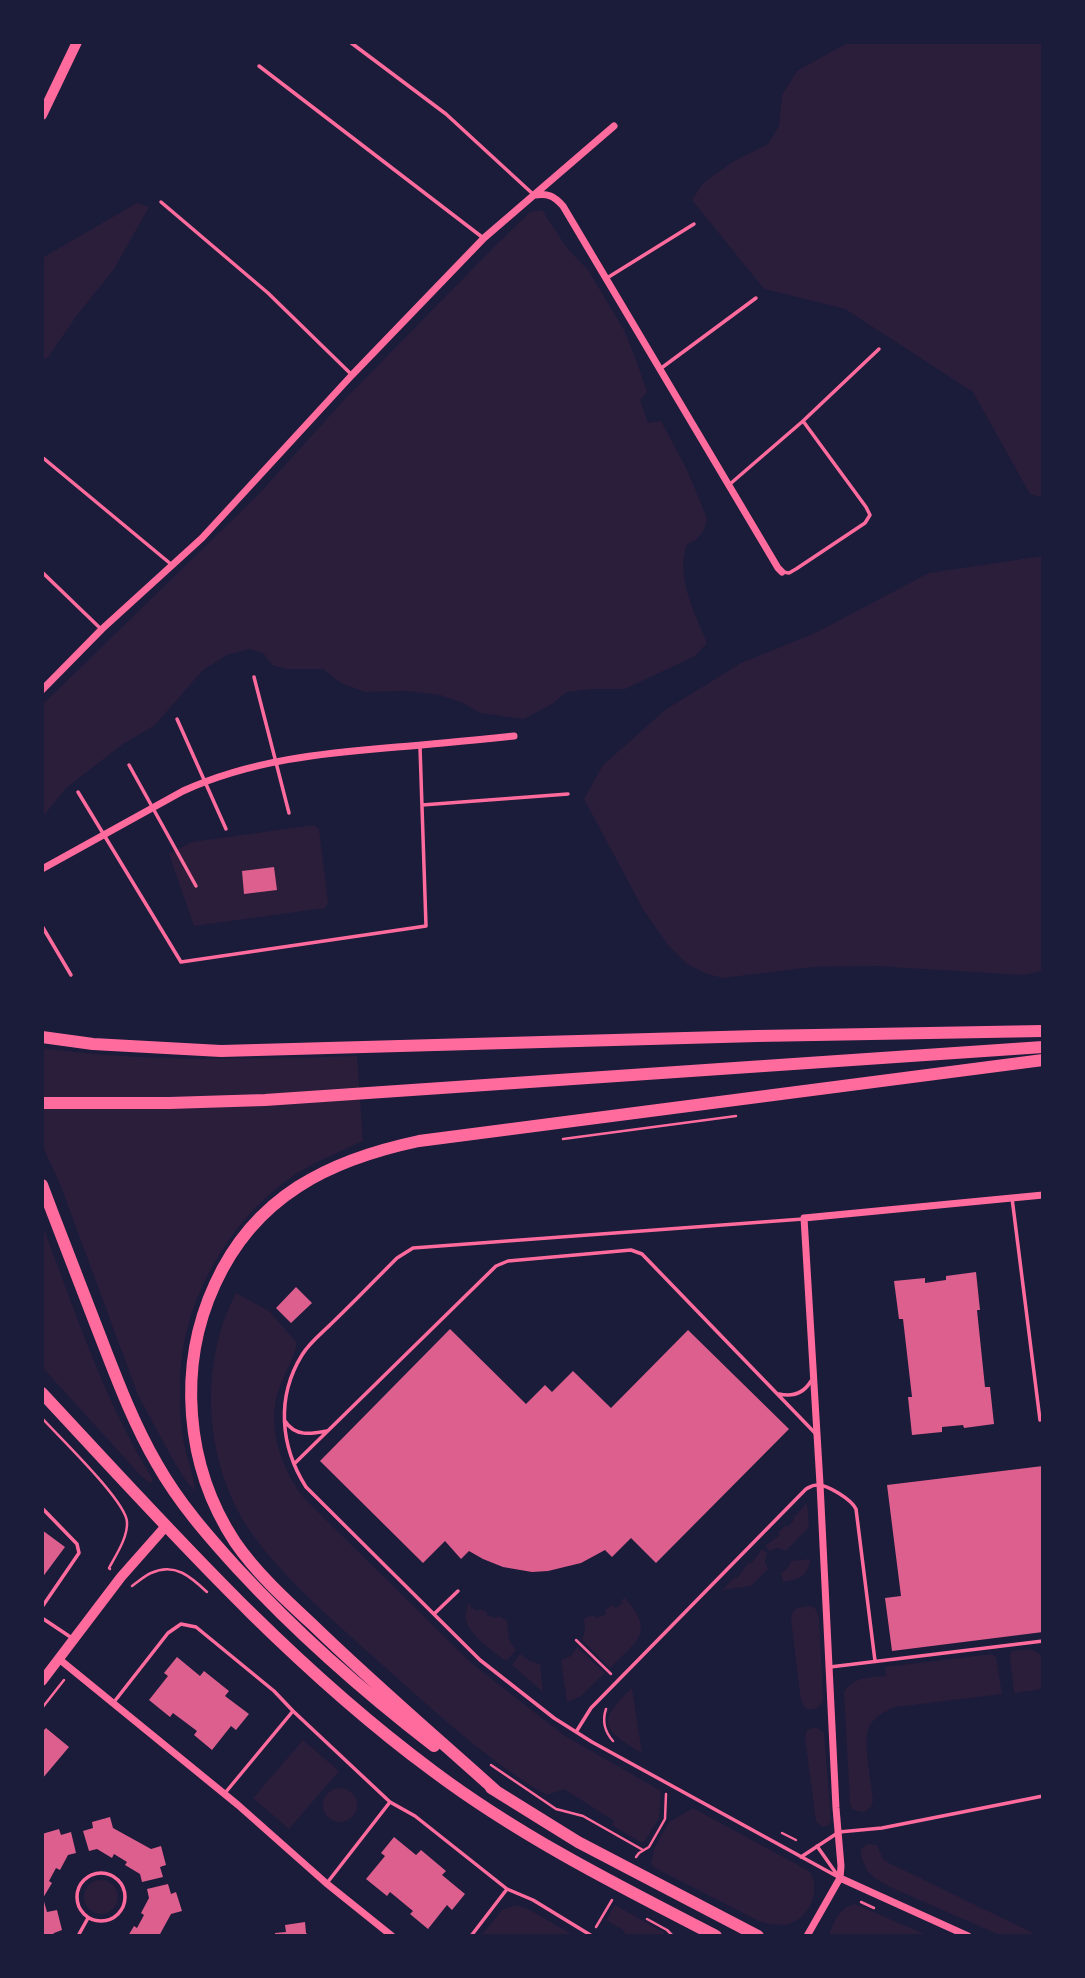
<!DOCTYPE html>
<html>
<head>
<meta charset="utf-8">
<style>
	body { margin:0 }
	#map { position:relative; width:1085px; height:1978px; overflow:hidden; background:#1b1b3a; font-family:"IBM Plex Sans",sans-serif }
	canvas { display:block }
	.frame { position:absolute; inset:0; border:44px solid #1b1b3a; pointer-events:none }
</style>
</head>
<body>
<div id="map">
<canvas width="1085" height="1978"></canvas>
<div class="frame"></div>
</div>
<script>
const ctx = document.querySelector('canvas').getContext('2d');
ctx.lineJoin = 'round';
function fillPath(path, color) {
  ctx.fillStyle = color;
  ctx.fill(path, 'evenodd');
}
function strokePath(path, color, width, dash) {
  ctx.strokeStyle = color;
  ctx.lineWidth = width;
  ctx.lineCap = dash ? 'butt' : 'round';
  ctx.setLineDash(dash || []);
  ctx.stroke(path);
}
fillPath(new Path2D(`
	M849,42H1043V498L1030,494L973,392L845,309L764,289L692,200L703,183L734,161L768,144L779,126L782,95L797,71Z
	M137,203L149,207L114,269L78,314L48,357L42,361V258Z
	M542,210L567,248L588,270L624,330L635,357L647,392L640,400L648,423L661,421L687,470L707,518L704,530L696,540L687,544C675,577 695,613 707,643L695,656L625,689H592L567,692L552,704L524,719L480,713L461,702L440,695L407,691L365,692L341,683L323,669H286L272,665L264,654L250,649L227,655L203,670L155,725L123,744L66,788L42,818V705L257,496L343,401L496,245L530,212Z
	M1043,556V971L1023,975L875,966L813,967L723,978L707,974L687,964L668,945L644,911L584,799L603,765L665,710L741,663L813,634L929,573Z
	M314,825L319,829L328,903L325,908L194,926L169,854L192,842Z
	M42,1048C148,1063 251,1059 357,1056L363,1141C341,1151 317,1161 296,1174C228,1219 180,1304 180,1386C180,1403 180,1422 183,1439C186,1456 194,1474 195,1491L187,1482L173,1460L138,1395L60,1184L42,1145Z
	M42,1224C74,1309 104,1400 152,1478V1482L150,1483L141,1476L42,1367Z
	M236,1293L269,1311L297,1343C294,1359 284,1374 279,1389C266,1427 281,1468 304,1498L470,1662L565,1736L661,1791L659,1818L644,1842H640L612,1825L614,1821L564,1789L547,1795C489,1762 438,1714 388,1670C343,1629 285,1581 250,1531C204,1463 198,1365 236,1293Z
	M807,1503L809,1527L786,1551L777,1548L770,1551L765,1546L780,1535L778,1533L786,1525L788,1527L794,1520L793,1518Z
	M762,1549L767,1553L765,1561L768,1569L751,1586L722,1590L735,1577L737,1578L749,1562L751,1564Z
	M810,1559C809,1576 798,1580 783,1582L781,1573L788,1568L791,1561Z
	M625,1598C656,1633 637,1641 610,1668L582,1640L585,1631L584,1618L594,1615L596,1618L606,1614L605,1610L613,1605L615,1608L623,1603L621,1600Z
	M469,1603L471,1604L470,1607L478,1611L480,1609L487,1612V1615L496,1618L498,1616L507,1620L509,1640L516,1650L506,1661C494,1652 469,1635 466,1620C465,1614 467,1608 469,1603Z
	M809,1606L815,1608L819,1617L823,1699C821,1708 812,1712 805,1708L801,1701L791,1619L793,1611L797,1608Z
	M577,1647L605,1673L581,1696L567,1702L561,1660L571,1656Z
	M1031,1649L1043,1656V1689L1014,1693L1010,1656L1012,1651Z
	M520,1654L530,1661L540,1664L543,1692L512,1665Z
	M992,1654L996,1657L1002,1694L896,1707C885,1711 874,1717 869,1727C862,1740 872,1785 873,1801L871,1807L864,1812L853,1810L850,1804L844,1692C854,1676 869,1678 886,1676L885,1667Z
	M632,1688L642,1753C601,1729 596,1722 632,1688Z
	M816,1727L824,1733L831,1820L829,1825L823,1827L816,1822L805,1737L807,1730Z
	M303,1740L339,1771L289,1829L253,1798Z
	M323 1805a17 17 0 1 1 34 0a17 17 0 1 1-34 0Z
	M693,1808L809,1871C822,1889 810,1919 788,1924C779,1926 770,1924 761,1922L653,1867L651,1863L654,1849L669,1822Z
	M867,1844L877,1845L883,1859L889,1863L1039,1936H1002L890,1887L876,1879L867,1871L861,1856V1849Z
	M84 1897a17 17 0 1 1 34 0a17 17 0 1 1-34 0Z
	M855,1904L929,1936H829C833,1922 840,1907 855,1904Z
	M517,1905L528,1909L575,1936H481L502,1910Z
	M615,1905L663,1932L667,1936H623L625,1931L606,1920Z`), '#2a1e3b');
fillPath(new Path2D(`
	M274,867L277,890L244,894L242,871Z
	M976,1272L980,1310H977L985,1387H990L994,1424L964,1428L963,1425L942,1427V1432L912,1435L908,1397H912L903,1319H899L894,1281L925,1278V1283L946,1280V1276Z
	M296,1287L312,1303L291,1323L276,1308Z
	M450,1329L526,1404L545,1385L552,1392L573,1371L611,1408L688,1330L789,1429L656,1563L631,1538L612,1557L605,1550L581,1563L548,1571L532,1572L503,1567L483,1559L469,1551L461,1559L445,1541L423,1563L320,1461Z
	M1043,1466V1632L892,1651L885,1598L901,1596L887,1485Z
	M42,1530L65,1547L42,1578Z
	M177,1657L200,1676L204,1671L229,1691L225,1696L249,1714L236,1730L231,1726L212,1750L194,1735L197,1731L173,1713L170,1717L149,1700L168,1676L164,1673Z
	M46,1728L69,1747L42,1779V1732Z
	M110,1817L113,1828L151,1849L161,1846L166,1865L160,1867L163,1877L142,1882L140,1874L125,1865L127,1862L114,1854L112,1858L97,1849L89,1851L83,1831L93,1828L92,1822Z
	M59,1829L61,1835L71,1832L76,1853L68,1855L60,1870L56,1868L49,1881L52,1883L43,1898L47,1912L57,1910L62,1930L54,1933L52,1936H42V1834Z
	M394,1837L416,1855L421,1850L446,1871L442,1875L465,1894L452,1910L447,1905L428,1929L410,1914L413,1911L390,1892L387,1896L366,1879L385,1856L381,1853Z
	M168,1884L171,1894L176,1892L182,1911L171,1914L159,1936H128L134,1926L137,1928L144,1915L141,1913L149,1898L147,1889Z
	M305,1922L306,1933L310,1936H275V1933L286,1932L285,1925Z`), '#dd5f8e');
strokePath(new Path2D(`
	M563,1139L736,1116
	M42,1418C59,1437 126,1501 127,1522C128,1537 116,1555 109,1568L110,1569
	M132,1586C138,1582 144,1576 151,1573C175,1562 191,1577 207,1592
	M576,1640L611,1674
	M42,1708L64,1680
	M606,1709C602,1721 604,1731 613,1741
	M491,1765L556,1809L583,1816L643,1850
	M782,1833L796,1840
	M636,1857L639,1853L649,1847L665,1819L666,1794
	M861,1902L874,1908
	M647,1919L667,1930L673,1936
	M596,1927L612,1900`), '#ff6b9d', 2.5);
strokePath(new Path2D(`
	M350,42L446,114L534,195
	M259,66L482,237
	M161,202L268,293L351,374
	M607,278L694,224
	M660,369L756,298
	M42,457L172,565
	M730,484L803,421L879,349
	M42,572L101,629
	M783,572L789,573L796,569L865,523L870,515L866,507L803,421
	M254,677L289,813
	M177,719L226,829
	M129,765L196,886
	M78,792L181,962L426,926L420,747
	M422,805L568,794
	M42,926L71,975
	M1012,1198L1040,1420
	M803,1219L413,1248L397,1258C375,1280 354,1302 332,1323C322,1333 309,1343 302,1355C276,1397 280,1446 306,1487L480,1660L554,1718L592,1742L840,1878
	M779,1394C793,1397 804,1393 811,1381
	M285,1421C295,1437 311,1434 327,1431
	M294,1464L496,1266L508,1261L631,1250L642,1254L815,1433
	M42,1508L77,1544L79,1553L42,1607
	M434,1614L458,1591
	M42,1618L72,1638
	M830,1667L1043,1641
	M114,1702L168,1633L181,1624L196,1627L274,1691L293,1711L390,1802L415,1816L507,1889L533,1900L592,1936
	M576,1732L591,1708L806,1489C810,1487 812,1485 817,1485C827,1484 852,1500 856,1509L875,1661
	M225,1793L293,1711
	M817,1846L838,1876
	M801,1857L839,1832L882,1828L1043,1796
	M77 1897a24 24 0 1 1 48 0a24 24 0 1 1-48 0Z
	M327,1883L390,1802
	M78,1936L88,1918
	M471,1936L507,1889`), '#ff6b9d', 3.5);
strokePath(new Path2D(`
	M535,195C548,193 554,196 563,206L778,568L782,572
	M42,690L102,629L202,538L352,375L484,238L614,126
	M42,869L183,791C251,760 323,753 397,747C436,744 475,740 514,736
	M59,1659L238,1805L326,1883L392,1936
	M840,1878L968,1936
	M807,1936L840,1878L841,1866L836,1808L820,1484L804,1218L1043,1195`), '#ff6b9d', 7);
strokePath(new Path2D(`
	M42,115L77,42
	M42,1681L121,1577L166,1526`), '#ff6b9d', 10);
strokePath(new Path2D(`
	M42,1037L93,1044L221,1051L757,1036L1043,1031
	M42,1185C60,1233 79,1281 97,1328C115,1374 132,1421 157,1464C179,1503 208,1536 238,1569C298,1634 364,1692 434,1746
	M42,1393C166,1526 287,1663 433,1771C521,1837 619,1886 716,1936
	M491,1788L578,1842L758,1936
	M496,1791C436,1737 374,1684 315,1627C287,1601 257,1574 235,1542C185,1466 177,1366 215,1284C255,1196 329,1160 419,1141L1043,1060`), '#ff6b9d', 12);
strokePath(new Path2D(`
	M42,1103H169L265,1100L1043,1047`), '#ff6b9d', 12);
</script>
</body>
</html>
